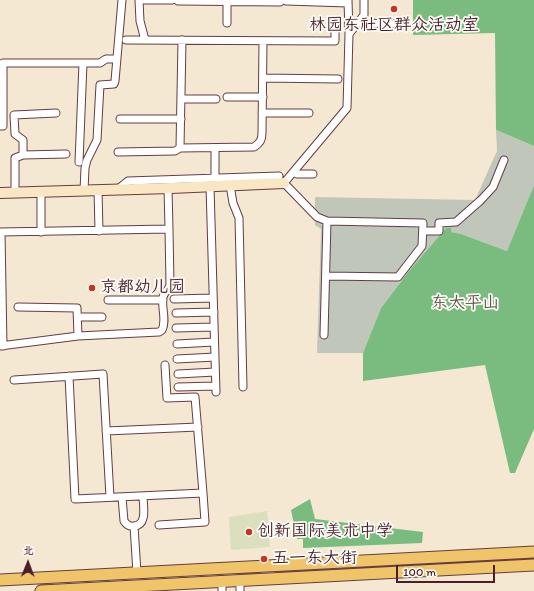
<!DOCTYPE html>
<html>
<head>
<meta charset="utf-8">
<style>
	body { margin:0 }
	#map { position:relative; width:534px; height:591px; overflow:hidden; background:#f5e8d2; font-family:Itim,"LXGW WenKai TC",sans-serif }
	canvas { display:block }
	.north { position:absolute; left:8px; top:543px; width:40px; height:40px; -webkit-text-stroke:3px #fdfcf7; paint-order:stroke; rotate:1deg; font-size:11px; font-weight:700; line-height:16px; text-align:center; color:#4a1f2b }
	.north::after { content:''; display:block; margin:auto; width:14px; height:18px; background:#4a1f2b; clip-path:polygon(50% 0,100% 100%,50% 72%,0 100%) }
	.scale { position:absolute; left:396px; top:565px; width:99px; height:18px; box-sizing:border-box; border:2px solid #4a1f2b; border-top:0; padding-left:5px; font-size:12px; line-height:14px; white-space:nowrap; color:#4a1f2b; -webkit-text-stroke:3px #fdfcf7; paint-order:stroke }
</style>
</head>
<body>
<div id="map">
<canvas width="534" height="591"></canvas>
<div class="north">北</div>
<div class="scale">100 m</div>
</div>
<script>
const ctx = document.querySelector('canvas').getContext('2d');
ctx.lineJoin = 'round';
function fillPath(path, color) {
  ctx.fillStyle = color;
  ctx.fill(path, 'evenodd');
}
function strokePath(path, color, width, dash) {
  ctx.strokeStyle = color;
  ctx.lineWidth = width;
  ctx.lineCap = dash ? 'butt' : 'round';
  ctx.setLineDash(dash || []);
  ctx.stroke(path);
}
function label(font, color, halo, rows, align = 'center') {
  ctx.font = font + ' Itim,"LXGW WenKai TC",sans-serif';
  ctx.lineWidth = 3.5;
  ctx.setLineDash([]);
  ctx.textBaseline = 'middle';
  ctx.strokeStyle = halo;
  ctx.fillStyle = color;
  for (const [text, x, y, turn = 0] of rows) {
    ctx.save();
    ctx.translate(x, y);
    ctx.rotate((+turn || 0) * Math.PI / 180);
    ctx.textAlign = isNaN(turn) ? turn : align;
    if (halo) ctx.strokeText(text, 0, 0);
    ctx.fillText(text, 0, 0);
    ctx.restore();
  }
}
fillPath(new Path2D(`
	M267,511L270,547L231,550L229,517Z`), '#dadfbd');
fillPath(new Path2D(`
	M496,130L534,146V185L507,251L461,234L451,232L446,228L409,271L381,308L363,353H317L321,229L315,225V197L475,200L497,151Z`), '#c0c7ba');
fillPath(new Path2D(`
	M413,0H534V146L496,130L495,33L413,35Z
	M534,185V429L515,473H510L485,365L363,381V353L381,308L409,271L446,228H451V232L461,234L507,251Z
	M310,499L315,519L423,532L422,543L303,548V539H297L291,510Z`), '#7abc7f');
const street = new Path2D(`
	M139,0L140,21L145,40
	M140,0H172
	M285,0L286,1L348,3
	M348,0L349,34
	M178,1L280,2
	M227,23V1
	M357,23L406,24
	M126,40L335,41V29
	M83,63H100L106,59H117
	M263,78L338,79
	M227,97H263
	M181,99H216
	M56,113L14,115L15,134L23,140V155L66,154
	M262,113H309
	M120,119H181
	M0,126H3V63H83L79,162
	M180,148L182,40
	M215,148V178
	M118,152L175,151L180,148L254,147C260,143 262,140 262,133L263,41
	M297,174H313
	M230,185L233,203L239,218L243,387
	M210,186L216,392
	M168,188L169,229
	M98,190L99,231
	M117,190L128,181L279,176
	M84,191L85,168L87,160L97,140L100,85L114,84L115,81L122,0
	M41,192V232
	M15,193V158L23,155
	M423,231H439V223L456,222L481,200L493,187L504,160
	M0,232L169,229L170,285C169,290 164,292 163,297C161,308 167,320 162,330L159,332L78,336L0,346
	M1,232L3,346
	M326,276L398,277L422,246L423,223L327,221
	M174,299L213,298
	M108,300H163
	M18,307L77,308L78,336
	M176,313L214,312
	M78,317H102
	M176,328L214,327
	M324,335L327,221L317,217L284,183L347,108L349,34L364,15V0
	M177,344L214,342
	M177,359L215,357
	M178,374L215,372
	M69,376L75,499L203,493L195,397L167,398L165,365
	M14,380L103,374L110,497
	M178,387L215,386
	M106,431L198,427
	M122,497L124,521C126,524 129,527 134,526C148,525 143,505 143,496
	M159,525L205,522L203,493
	M134,526L137,573
	M240,581V591
	M222,582V591`);
const secondary = new Path2D(`
	M0,193L171,188L284,183`);
const primary = new Path2D(`
	M0,580L534,552
	M41,591L534,565`);
strokePath(street, '#643d44', 9);
strokePath(secondary, '#643d44', 12);
strokePath(primary, '#643d44', 13);
strokePath(street, '#fff', 7);
strokePath(secondary, '#f9e7c3', 10);
strokePath(primary, '#f0c469', 11);
for (const [x, y, r, color] of [
	[394,9,4,"#c8321e"],
	[92,288,4,"#c8321e"],
	[249,532,4,"#c8321e"],
	[264,559,4,"#c8321e"]
]) {
  const dot = new Path2D();
  dot.arc(x, y, r, 0, 2 * Math.PI);
  ctx.fillStyle = color;
  ctx.fill(dot);
  strokePath(dot, '#fdfcf7', 1.5);
}
label('17px', '#4a1f2b', '#fdfcf7', [
	["林园东社区群众活动室",394,26,"center"],
	["京都幼儿园",100,288],
	["创新国际美术中学",257,532],
	["五一东大街",272,559]
], 'left');
label('17px', '#61584b', '#fdfcf7', [
	["东太平山",465,304]
]);
</script>
</body>
</html>
